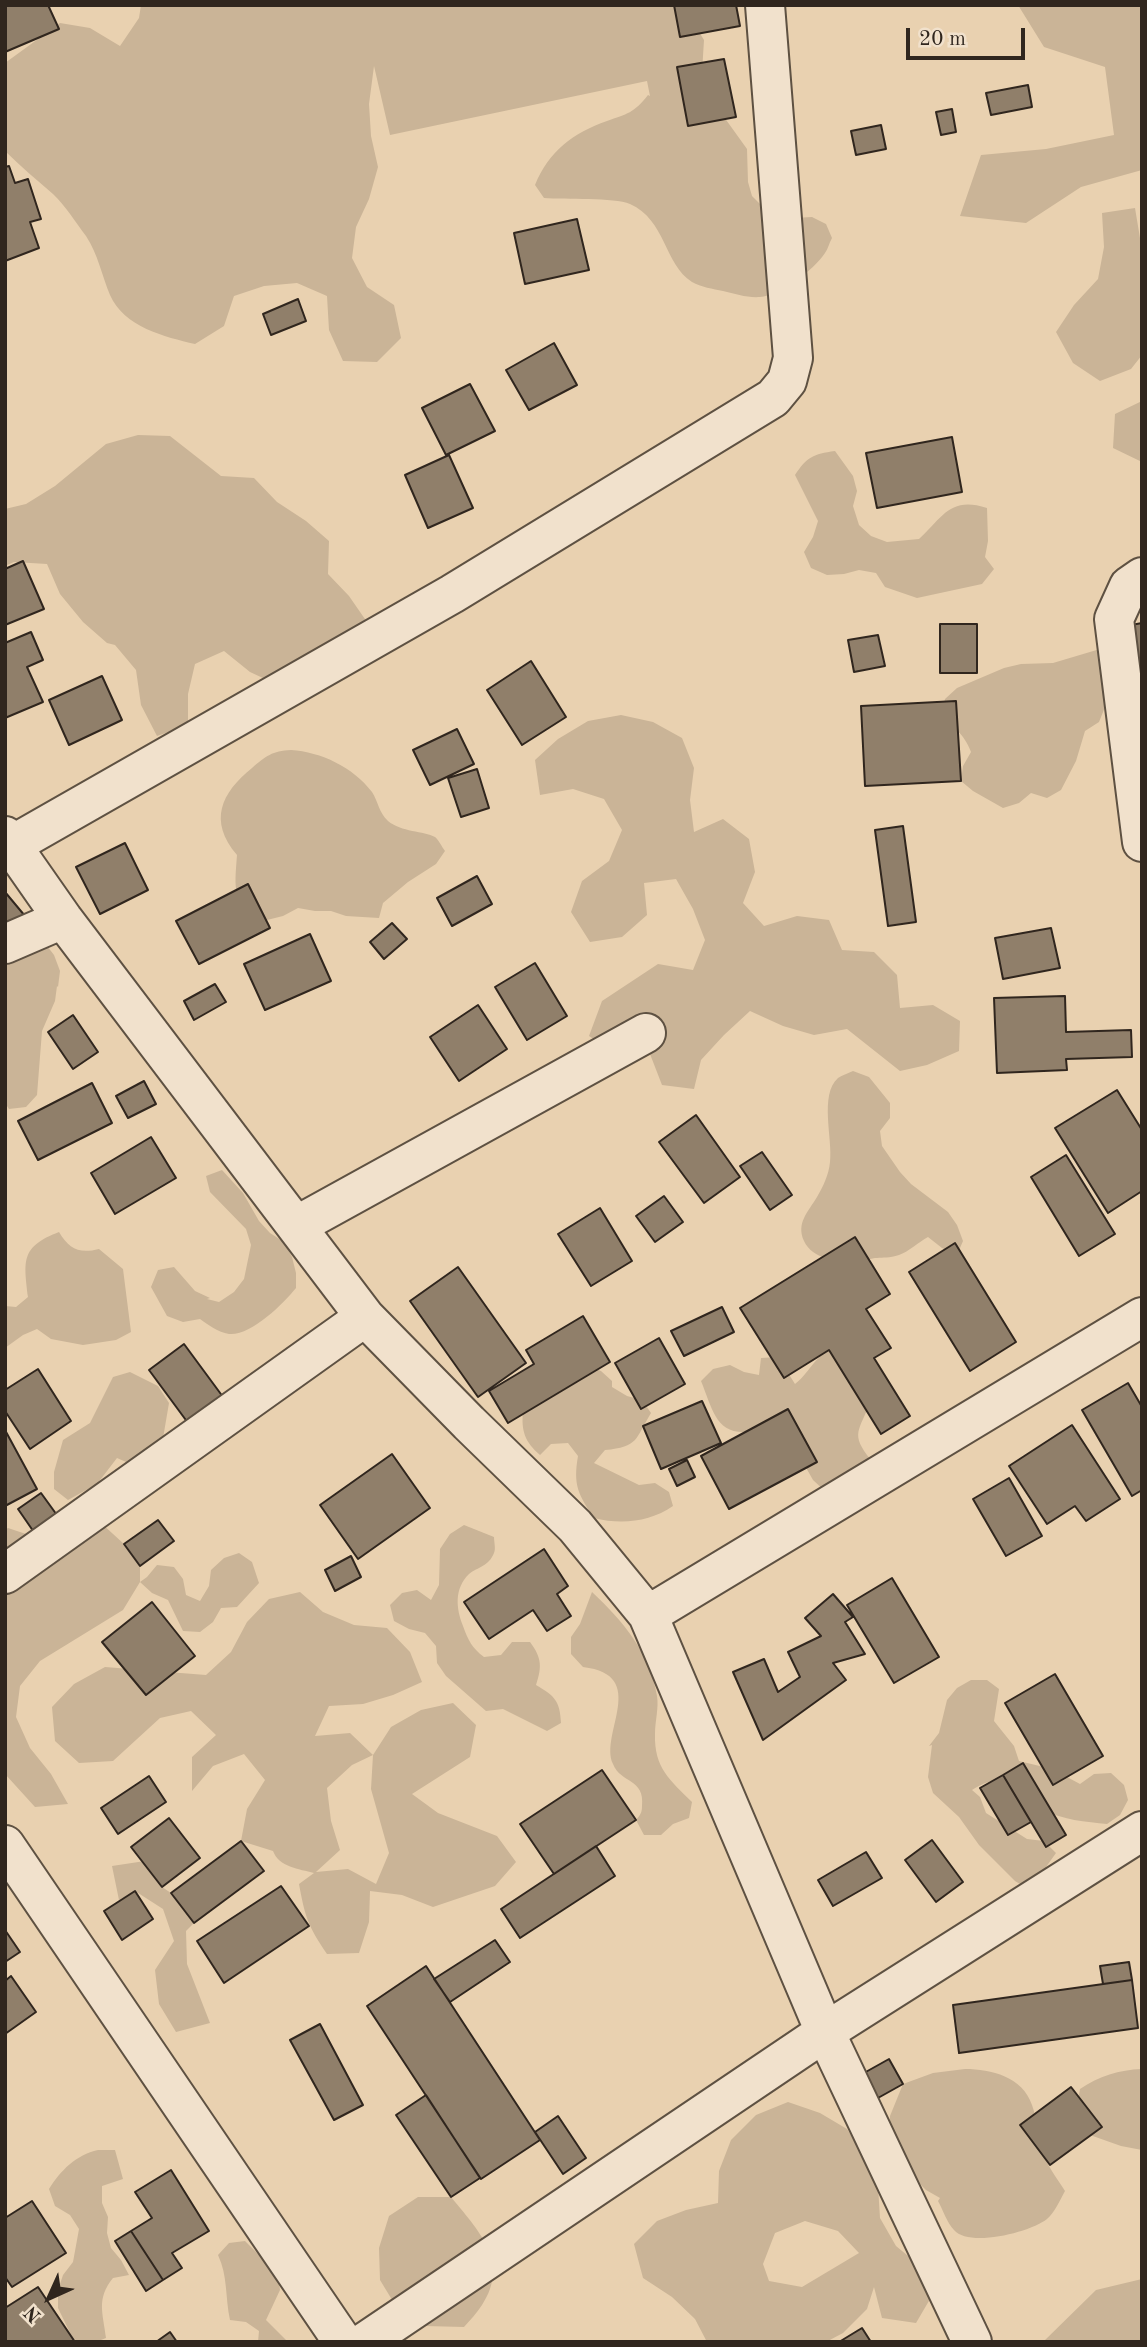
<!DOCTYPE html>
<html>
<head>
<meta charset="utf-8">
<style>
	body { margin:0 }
	#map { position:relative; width:1147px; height:2347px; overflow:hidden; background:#e9d1b0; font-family:"Old Standard TT",serif }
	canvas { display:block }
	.frame { position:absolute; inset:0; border:7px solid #30261e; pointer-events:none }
	.north { position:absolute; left:14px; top:2263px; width:70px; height:70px; -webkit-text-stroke:5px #f1e1cc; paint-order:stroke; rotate:225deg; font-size:19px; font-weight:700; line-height:28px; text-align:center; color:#30261e }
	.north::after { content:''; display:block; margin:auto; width:24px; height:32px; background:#30261e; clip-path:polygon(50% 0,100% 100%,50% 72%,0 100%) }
	.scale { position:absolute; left:906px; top:28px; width:119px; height:32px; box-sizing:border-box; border:4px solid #30261e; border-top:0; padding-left:9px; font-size:21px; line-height:24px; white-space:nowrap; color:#30261e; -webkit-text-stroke:5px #f1e1cc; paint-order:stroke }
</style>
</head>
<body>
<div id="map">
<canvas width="1147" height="2347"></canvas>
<div class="frame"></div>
<div class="north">N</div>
<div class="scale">20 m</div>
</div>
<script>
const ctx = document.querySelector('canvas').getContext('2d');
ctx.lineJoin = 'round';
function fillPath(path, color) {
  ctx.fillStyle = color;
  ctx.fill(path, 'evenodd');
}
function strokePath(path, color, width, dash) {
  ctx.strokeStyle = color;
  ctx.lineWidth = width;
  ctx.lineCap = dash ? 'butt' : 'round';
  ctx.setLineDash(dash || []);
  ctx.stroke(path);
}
fillPath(new Path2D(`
	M141,5H693L696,27L704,40L702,72L719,110L747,149L748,182L752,196L764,208L794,218L812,217L826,224L832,238C829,243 828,249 825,253C814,270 779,296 760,297C748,298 735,294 723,291C713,289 701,287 692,282C664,264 666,220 630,204C614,197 565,200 544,198L535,185C549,151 573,133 607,121C627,114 634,113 648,95L650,96L647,81L390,135L374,66L369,104L371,136L378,167L369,199L356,227L352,258L367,287L394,305L401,338L377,362L343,361L329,330L327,296L297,283L264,286L234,296L224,326L195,344C165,337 124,327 110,295C102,276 98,254 86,236C76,223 65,205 53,194C37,180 20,166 5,151V63L60,23L90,28L120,46L139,18Z
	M1018,5H1142V170L1081,187L1026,223L960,216L981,155L1046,149L1114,135L1105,67L1044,47Z
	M1135,208L1142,250V355L1131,369L1100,381L1073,363L1056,332L1074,305L1098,279L1104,247L1102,213Z
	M1142,401V462L1113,448L1115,414Z
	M138,435L170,436L221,476L254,478L277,502L306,521L329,541L328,574L349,596L367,622L280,686L250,672L224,651L195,664L188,694V725L157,736L141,705L136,670L115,645L107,643L83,622L60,594L47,564L14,562L5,566V509L26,504L55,486L106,444Z
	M835,451L853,476L857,491L853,506L859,525L871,536L887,542L919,539C943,517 950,496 987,508L988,541L985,557L994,569L982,584L917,598L885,587L876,573L859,570L844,574L827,575L811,568L804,552L813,537L818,521L795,475C807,457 813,454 835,451Z
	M1100,649L1119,702L1105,707L1099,722L1085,731L1076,761L1061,790L1047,798L1031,793L1019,803L1003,808L973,791L961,781L963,766L971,752C964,733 954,729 941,714L945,699L957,688L1004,668L1021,664L1053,663Z
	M621,715L653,722L682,738L694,768L690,800L694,832L723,819L749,839L755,872L743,903L764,926L797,916L829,920L842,950L874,952L897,975L900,1008L933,1005L960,1021L959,1051L927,1065L900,1071L847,1029L814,1035L783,1026L750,1011L724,1035L701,1060L694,1089L662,1085L650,1054L617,1055L589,1036L602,1001L658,964L693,970L705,940L693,909L676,879L644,883L647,915L622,937L590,942L571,912L582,881L609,861L622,830L604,799L573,789L540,795L535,760L558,739L588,721Z
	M291,750C321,752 353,767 372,792C378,801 379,813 388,821C401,832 424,831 435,837C438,839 442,847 445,851L436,864L408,882L383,903L379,918L346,916L331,911H315L298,908L283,916L267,920L251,919C232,897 235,883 237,855C208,821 221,793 252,768C266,756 272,751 291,750Z
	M44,942L54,955L60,971L58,987L57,986L55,1001L42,1031L37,1095L26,1107L9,1109L5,1103V956Z
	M853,1071L869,1077L890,1103V1118L880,1131L882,1146L900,1172L911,1184L948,1212L957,1225L963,1241L957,1255L942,1248L928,1237C919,1242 908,1252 899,1255C879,1261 875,1253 856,1266C839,1262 812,1259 804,1241C796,1223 808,1212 817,1197C823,1187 829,1174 830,1162C833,1139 819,1095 838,1078C842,1075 849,1073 853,1071Z
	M222,1170L243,1193L259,1221L270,1233L284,1242L292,1257L296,1273V1288C283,1304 251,1336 229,1334C218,1332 208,1325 200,1319L183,1322L167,1316L151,1287L158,1270L174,1267L195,1291L210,1298L207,1299L219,1302L234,1292L244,1279L251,1245L246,1229L210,1192L206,1176Z
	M59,1232C69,1249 79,1254 99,1249L123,1269L131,1332L116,1340L83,1345L51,1339L37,1329L23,1335L5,1348V1306L16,1307L28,1297C24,1261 20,1247 59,1232Z
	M837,1349L870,1402C860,1431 849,1433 871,1460L826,1492L813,1480L804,1464L754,1431C716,1438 713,1410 701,1381L713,1369L730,1365L744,1372L759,1375L761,1358L778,1357L795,1384C812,1371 814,1353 837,1349Z
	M586,1365L601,1371L612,1381V1387L627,1396L642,1400L651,1413C635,1439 639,1447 605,1450L594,1463L639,1485L655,1483L669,1492L673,1506C650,1522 621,1525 594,1518C578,1494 573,1485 578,1456L568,1443L551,1444L540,1455C525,1442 521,1431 523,1411Z
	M130,1372L158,1386L169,1403L161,1450L133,1465L117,1458L97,1484L68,1500L54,1489V1472L63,1440L90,1423L113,1377Z
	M101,1523L124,1544L140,1566V1582L147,1577L157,1565L174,1567L183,1579L186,1595L200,1601L209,1586L211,1570L224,1558L239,1553L252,1562L259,1583L237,1607L221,1608L213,1622L200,1632L183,1631L168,1600L152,1593L140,1582L123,1610L40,1661L20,1686L16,1717L30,1748L51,1774L68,1804L35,1807L5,1774V1530L8,1528L38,1538Z
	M464,1525L494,1537C494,1542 496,1549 494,1553C489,1566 478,1567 469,1574C454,1589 456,1608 463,1626C468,1640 472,1648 484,1657L501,1655L512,1642H530C542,1658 542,1667 536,1685C555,1696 560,1701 561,1723L547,1731L503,1709L486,1711L446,1676L437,1663L436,1646L425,1633L409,1629L394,1621L390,1605L402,1593L417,1590L431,1600L439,1585L440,1549L450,1534Z
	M300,1592L323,1612L354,1625L387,1628L410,1652L422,1682L393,1695L363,1704L329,1706L315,1736L350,1733L373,1755L391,1727L421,1710L453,1703L476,1725L470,1757L412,1794L438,1813L497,1836L516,1862L495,1886L433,1907L402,1895L370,1891L369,1922L359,1953L327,1954C308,1926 305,1917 299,1884L314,1873C299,1869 279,1867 273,1851L241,1841L247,1809L265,1780L244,1754L213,1766L192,1791V1757L216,1735L191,1711L160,1718L113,1761L79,1763L55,1741L52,1707L74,1684L105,1667L206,1675L231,1652L247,1622L269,1599ZM373,1755L371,1789L389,1853L376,1884L348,1869L316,1872L340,1850L331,1821L327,1788L352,1765Z
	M592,1592C623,1621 650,1653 657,1696C659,1708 655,1721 655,1734C654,1768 670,1780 692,1802L689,1818L673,1824L661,1835H644L636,1820C640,1815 642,1813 642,1806C645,1778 621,1784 613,1764C599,1734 650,1675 583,1667L571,1654V1637L580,1624Z
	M971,1680H987L999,1689L994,1721L1014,1746L1019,1761L1052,1769L1080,1784L1094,1774L1111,1773L1124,1785L1128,1800L1120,1815L1107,1824C1087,1822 1061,1820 1043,1809C1015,1794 1012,1765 972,1790L980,1797L986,1813L1027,1839L1044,1841L1056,1853L1046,1867L1044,1883L1030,1890L1015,1881L979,1845L959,1817L933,1793L928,1777L932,1745L929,1746L939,1733L947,1700L957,1688Z
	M145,1861L162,1887L171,1893L194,1923L186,1931L187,1964L210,2023L176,2032L159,2004L155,1970L174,1941L163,1909L135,1891L119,1900L112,1866Z
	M965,2069C991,2069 1023,2077 1032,2105C1037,2119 1038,2134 1041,2148C1045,2163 1057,2178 1065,2191C1060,2200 1055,2212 1047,2219C1031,2232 969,2248 954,2230C947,2223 943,2210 938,2201L940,2198L926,2190L913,2177L890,2133V2116L903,2084L933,2073Z
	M1142,2069V2150L1121,2146L1090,2135L1077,2106L1080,2089C1099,2076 1119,2070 1142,2069Z
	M788,2102L820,2113L847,2129L865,2156L878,2186L880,2218L896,2246L919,2265L933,2294L916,2323L882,2318L874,2287L867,2309L843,2333L826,2342H707L695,2319L672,2297L643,2278L634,2244L657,2221L686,2210L718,2203L719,2171L731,2140L756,2115ZM805,2221L838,2231L859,2253L802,2287L769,2281L763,2264L775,2233Z
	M98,2150H115L123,2179L102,2186V2203L108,2217L107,2233L111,2248L121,2260L129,2275L113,2278C96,2299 103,2313 106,2338C95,2343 84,2343 73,2339L58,2308V2290L63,2275L73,2262L79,2229L70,2215L55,2206L49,2189C61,2170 76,2155 98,2150Z
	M418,2197H451C477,2229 511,2262 482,2305C477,2313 470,2320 464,2327L425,2326L397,2308L380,2280L379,2248L389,2216Z
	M245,2241L278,2274L280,2290L266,2320L288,2342H258L259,2331L246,2322L230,2320C225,2297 228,2276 218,2255L229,2243Z
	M1142,2279V2342H1043L1096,2290Z`), '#cab497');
const building = new Path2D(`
	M5,5H48L59,29L5,52Z
	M674,5H736L740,26L680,37Z
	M724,59L736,117L688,126L677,67Z
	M1028,85L1032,107L991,115L986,93Z
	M952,109L956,132L941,135L936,112Z
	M881,125L886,149L856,155L851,131Z
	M9,166L15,183L28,179L41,219L30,222L39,248L5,261V167Z
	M577,219L589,270L525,284L514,233Z
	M298,299L306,321L271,335L263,314Z
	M554,343L577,385L529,410L506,370Z
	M470,384L495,431L446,455L422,408Z
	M952,437L962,492L877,508L866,453Z
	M449,455L473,508L428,528L405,475Z
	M23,561L44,609L5,625V569Z
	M1142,623V683L1137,684L1126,626Z
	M940,624H977V673H940Z
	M31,632L43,660L27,667L43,702L5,718V643Z
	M878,635L885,666L854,672L848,640Z
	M531,661L566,717L522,745L487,690Z
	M102,676L122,720L69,745L49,700Z
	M956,701L961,781L865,786L861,706Z
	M457,729L474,764L430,785L413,750Z
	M477,769L489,808L461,817L448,778Z
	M903,826L916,922L888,926L875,830Z
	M125,843L148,890L100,914L76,867Z
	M477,876L492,904L452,926L437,898Z
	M248,884L270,928L199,964L176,921Z
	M5,892L30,922L5,932Z
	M392,923L407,939L384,959L370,942Z
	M1051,928L1060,968L1003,979L995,938Z
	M310,934L331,981L265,1010L244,964Z
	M535,963L567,1016L527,1040L495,987Z
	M215,984L226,1002L194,1020L184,1001Z
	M1065,996L1066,1032L1131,1030L1132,1057L1066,1059L1067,1070L997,1073L994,998Z
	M478,1005L507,1049L459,1081L430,1037Z
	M73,1015L98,1052L73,1069L48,1032Z
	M144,1081L156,1104L128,1118L116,1096Z
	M92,1083L112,1123L38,1160L18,1121Z
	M1117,1090L1142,1130V1191L1108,1213L1055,1128Z
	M696,1115L740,1177L704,1203L659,1142Z
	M151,1137L176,1178L115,1214L91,1173Z
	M762,1152L792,1195L770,1210L740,1166Z
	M1066,1155L1115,1234L1079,1256L1031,1177Z
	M664,1196L683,1222L655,1242L636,1216Z
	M600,1208L632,1261L591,1286L558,1234Z
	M855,1237L890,1294L866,1309L891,1348L874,1358L910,1416L881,1434L829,1350L784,1378L740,1308Z
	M955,1243L1016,1342L970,1371L909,1272Z
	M458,1267L526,1363L478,1397L410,1301Z
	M722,1307L734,1332L684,1356L671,1331Z
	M583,1316L610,1362L508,1423L489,1391L534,1364L526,1350Z
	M659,1338L685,1384L641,1409L615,1363Z
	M184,1344L226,1401L191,1427L149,1370Z
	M38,1369L71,1421L30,1449L5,1411V1390Z
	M1128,1383L1142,1407V1490L1132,1496L1082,1410Z
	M702,1401L721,1443L661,1469L643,1426Z
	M788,1409L817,1462L729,1509L701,1456Z
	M1072,1425L1120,1499L1086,1521L1075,1506L1047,1524L1009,1466Z
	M5,1430L37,1489L5,1506Z
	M392,1454L430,1508L358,1559L320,1505Z
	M687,1460L695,1477L677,1486L669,1469Z
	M1009,1478L1042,1536L1006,1556L973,1499Z
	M41,1493L62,1522L38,1538L18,1509Z
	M158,1520L174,1541L140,1566L124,1544Z
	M544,1549L568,1586L557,1594L571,1616L547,1631L533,1610L489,1639L464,1602Z
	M351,1556L361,1577L335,1591L325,1570Z
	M892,1578L939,1657L894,1683L847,1605Z
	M833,1594L853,1617L845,1622L865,1654L833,1663L846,1680L763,1740L733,1672L764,1659L778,1692L800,1677L788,1652L821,1636L805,1618Z
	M152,1602L195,1656L146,1695L102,1642Z
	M1055,1674L1103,1756L1053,1785L1005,1703Z
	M1023,1763L1066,1835L1046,1847L1003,1775Z
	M602,1770L636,1820L554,1874L520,1824Z
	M1003,1775L1031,1822L1008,1835L980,1788Z
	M149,1776L166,1802L118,1834L101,1808Z
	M169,1818L200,1858L162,1887L131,1847Z
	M932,1840L963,1882L936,1902L905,1860Z
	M241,1841L264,1871L194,1923L171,1893Z
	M596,1846L615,1876L520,1938L501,1909Z
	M866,1852L882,1878L833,1906L818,1880Z
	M281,1886L309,1926L224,1983L197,1941Z
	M135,1891L153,1919L122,1940L104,1911Z
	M5,1930L20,1952L5,1962Z
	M495,1940L510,1962L450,2002L434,1979Z
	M1129,1962L1132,1980L1103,1984L1100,1966Z
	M426,1966L540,2140L481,2179L367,2006Z
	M11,1976L36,2012L5,2034V1981Z
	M1132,1980L1138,2028L959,2053L953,2005Z
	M320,2024L363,2105L334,2120L290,2040Z
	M889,2059L903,2084L869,2103L855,2078Z
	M1071,2087L1102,2127L1050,2165L1020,2125Z
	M426,2095L480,2178L451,2197L396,2115Z
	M558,2116L586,2158L563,2174L535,2132Z
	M171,2170L209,2231L172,2253L182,2268L163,2280L131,2231L152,2218L135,2192Z
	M32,2201L66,2253L12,2287L5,2277V2218Z
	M131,2231L163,2280L146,2291L115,2241Z
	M38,2287L75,2342H5V2308Z
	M862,2328L871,2342H839Z
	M170,2332L177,2342H156Z`);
fillPath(building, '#907f6a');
strokePath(building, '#30261e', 2);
const minor = new Path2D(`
	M1142,577L1129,586L1114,619L1142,842
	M5,836L63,919L365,1317L469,1423L575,1526L648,1615L825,2032L972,2342
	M12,845L452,594L773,398L787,381L793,358L765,5
	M5,944L63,919
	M296,1226L646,1033
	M5,1574L365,1317
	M648,1615L1142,1317
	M5,1845L343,2342
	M365,2342L825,2032L1142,1831`);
strokePath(minor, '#5e5142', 42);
strokePath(minor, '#f1e1cc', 38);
</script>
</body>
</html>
